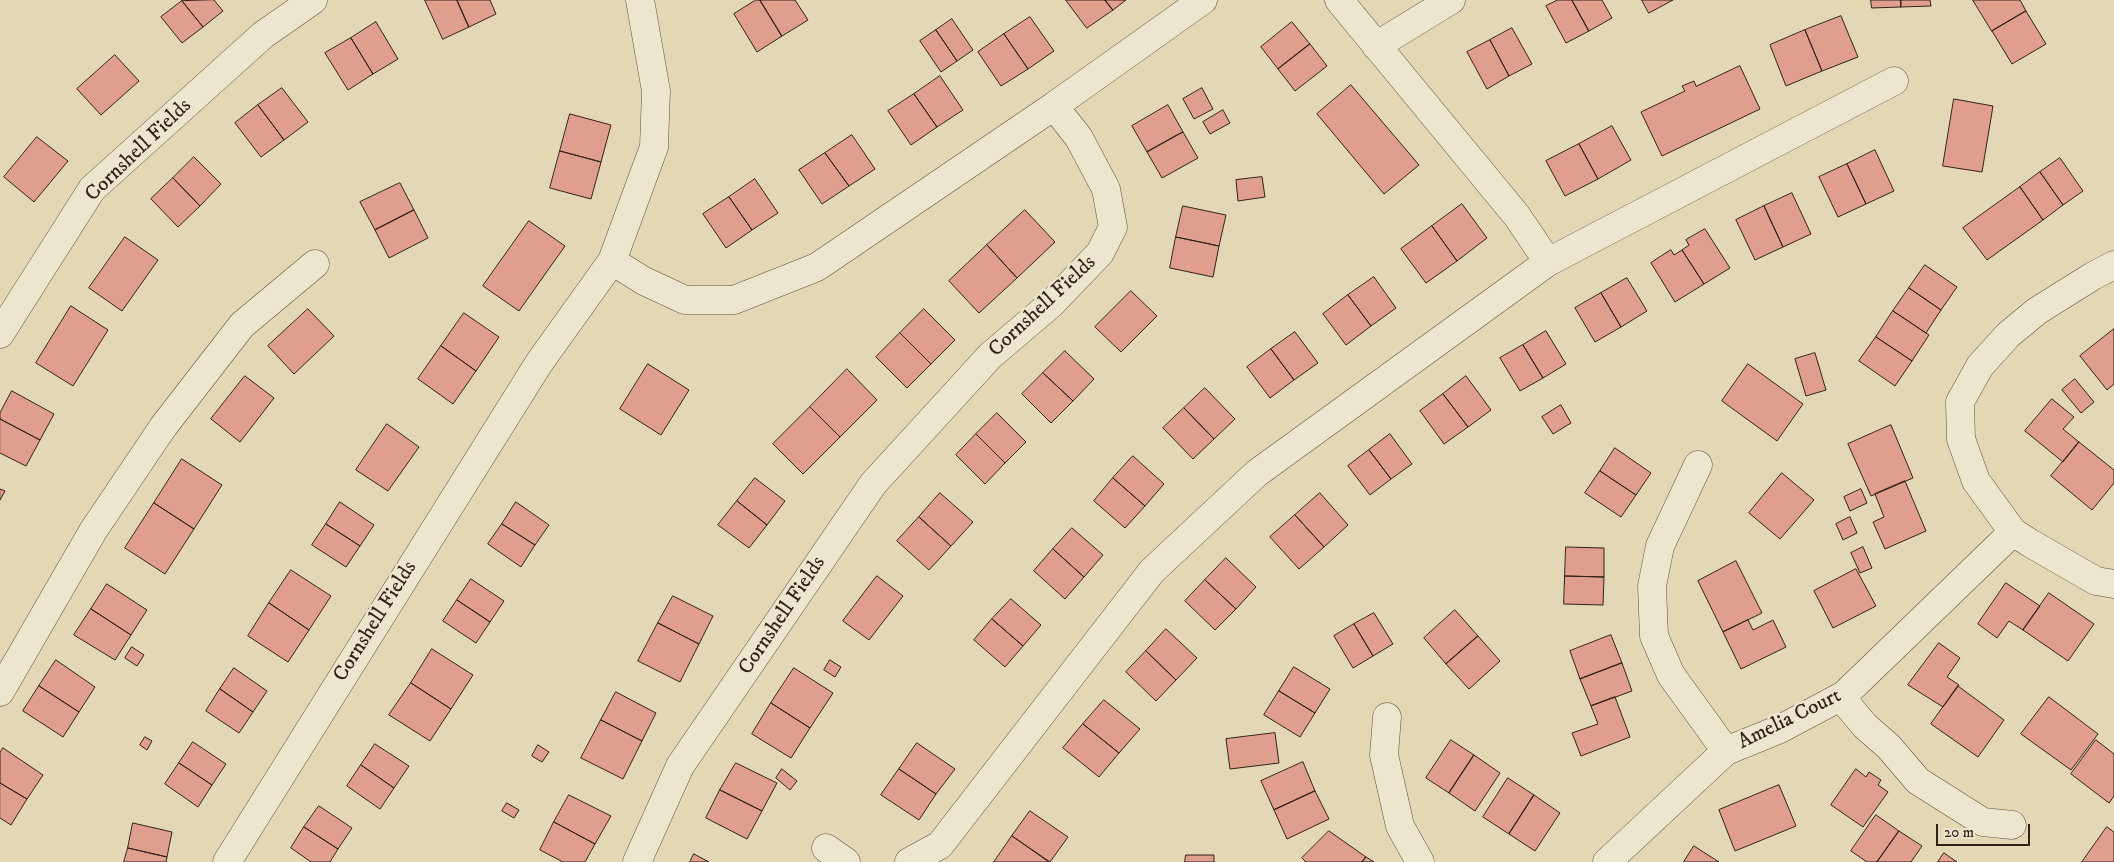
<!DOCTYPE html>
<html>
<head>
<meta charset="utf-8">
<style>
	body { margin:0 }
	#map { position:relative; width:2114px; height:862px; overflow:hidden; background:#e4d8b4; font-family:"IM FELL DW Pica",serif }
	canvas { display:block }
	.scale { position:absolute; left:1936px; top:824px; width:94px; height:22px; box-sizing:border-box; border:2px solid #32211a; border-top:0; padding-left:6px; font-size:15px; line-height:18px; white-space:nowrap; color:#32211a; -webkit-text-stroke:4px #ede6ce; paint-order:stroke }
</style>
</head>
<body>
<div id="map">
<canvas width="2114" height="862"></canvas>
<div class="scale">20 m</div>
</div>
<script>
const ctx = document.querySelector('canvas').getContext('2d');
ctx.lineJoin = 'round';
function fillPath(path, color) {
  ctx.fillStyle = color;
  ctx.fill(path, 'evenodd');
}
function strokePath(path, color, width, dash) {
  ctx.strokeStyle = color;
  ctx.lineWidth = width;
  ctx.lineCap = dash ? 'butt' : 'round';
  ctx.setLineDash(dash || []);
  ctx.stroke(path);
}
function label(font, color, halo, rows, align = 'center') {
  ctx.font = font + ' "IM FELL DW Pica",serif';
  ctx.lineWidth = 5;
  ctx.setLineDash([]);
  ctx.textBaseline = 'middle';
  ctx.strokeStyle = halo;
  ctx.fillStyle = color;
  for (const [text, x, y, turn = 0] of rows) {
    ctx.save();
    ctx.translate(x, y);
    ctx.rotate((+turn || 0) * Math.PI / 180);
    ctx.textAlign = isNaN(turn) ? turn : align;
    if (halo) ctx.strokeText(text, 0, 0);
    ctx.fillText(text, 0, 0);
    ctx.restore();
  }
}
const building = new Path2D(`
	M214,0L223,11L203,27L182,1Z
	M425,0H457L469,27L443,39Z
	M457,0H490L496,14L469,27Z
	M756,0H760L782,36L757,52L734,14Z
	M760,0H795L808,20L782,36Z
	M1066,0H1105L1113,10L1087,28Z
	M1105,0H1126L1113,10Z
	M1558,0H1572L1589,31L1566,43L1546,6Z
	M1572,0H1602L1612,18L1589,31Z
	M1642,0H1673L1649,13Z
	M1871,0H1901V7L1872,8Z
	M1901,0H1930L1931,6L1901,7Z
	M1973,0H2020L2026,11L1992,31Z
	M182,1L203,27L182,43L161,17Z
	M2026,11L2046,44L2012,64L1992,31Z
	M1841,16L1858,57L1822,71L1805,30Z
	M1030,17L1054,51L1028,69L1004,34Z
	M952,19L973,50L957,61L936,30Z
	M376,22L398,59L373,74L351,38Z
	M1292,22L1310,44L1278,69L1261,47Z
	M1512,28L1532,64L1509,76L1490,40Z
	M936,30L957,61L941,72L920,41Z
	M1805,30L1822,71L1786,86L1770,45Z
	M1004,34L1028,69L1001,86L978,52Z
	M351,38L373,74L348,90L325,53Z
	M1490,40L1509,76L1487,89L1467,52Z
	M1310,44L1327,66L1295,91L1278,69Z
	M115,55L139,81L101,115L77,89Z
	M1740,66L1760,109L1662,156L1641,112L1685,91L1682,86L1694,81L1696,86Z
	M940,76L963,110L937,127L914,94Z
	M1351,85L1419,165L1384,194L1317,114Z
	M282,88L308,122L284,140L258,105Z
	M1202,88L1213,109L1194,119L1183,99Z
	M914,94L937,127L911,145L888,111Z
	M1954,99L1993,106L1982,172L1943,166Z
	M258,105L284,140L261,157L235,123Z
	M1168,105L1183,132L1147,152L1132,126Z
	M1223,110L1230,123L1210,134L1203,122Z
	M570,114L611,125L601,162L560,151Z
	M1612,126L1631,160L1598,179L1579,144Z
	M1183,132L1198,158L1162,178L1147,152Z
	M852,135L875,169L849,186L825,153Z
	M37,137L68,161L34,202L4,177Z
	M1579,144L1598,179L1565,196L1546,161Z
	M1875,150L1894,191L1866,204L1847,164Z
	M560,151L601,162L591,199L550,188Z
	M825,153L849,186L822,204L799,170Z
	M194,157L221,184L200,206L173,178Z
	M2060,158L2083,191L2063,205L2040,172Z
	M1847,164L1866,204L1838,217L1819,177Z
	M2040,172L2063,205L2043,220L2020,187Z
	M1262,177L1265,197L1238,201L1236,180Z
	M173,178L200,206L178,227L151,199Z
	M755,179L778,213L752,230L729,197Z
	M400,183L414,210L375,230L360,202Z
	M2020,187L2043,220L1987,260L1963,228Z
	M1792,193L1811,234L1783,247L1764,206Z
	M729,197L752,230L726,248L703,214Z
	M1462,204L1487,238L1457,261L1432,226Z
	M1183,206L1226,215L1219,246L1176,237Z
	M1764,206L1783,247L1755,260L1736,220Z
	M414,210L428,238L389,258L375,230Z
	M1025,210L1055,242L1017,278L987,245Z
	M529,221L565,246L519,311L483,286Z
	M1432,226L1457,261L1426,283L1401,249Z
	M1705,229L1730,268L1704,284L1682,250L1689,245L1686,240Z
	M125,237L158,260L122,311L89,288Z
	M1176,237L1219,246L1213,277L1170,268Z
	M987,245L1017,278L979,313L949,281Z
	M1671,250L1674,255L1682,250L1704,284L1675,302L1651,263Z
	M1925,265L1957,287L1941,310L1909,288Z
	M1374,277L1396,308L1371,326L1348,295Z
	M1627,278L1647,311L1621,327L1601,293Z
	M1909,288L1941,310L1926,333L1893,311Z
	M1131,291L1157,316L1121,352L1095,327Z
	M1601,293L1621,327L1595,342L1575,308Z
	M1348,295L1371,326L1346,345L1323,314Z
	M71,306L108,330L73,386L36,363Z
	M308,309L334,336L294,374L268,346Z
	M924,309L955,340L931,364L900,333Z
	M1893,311L1929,335L1912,361L1876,337Z
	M464,313L499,337L476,371L441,346Z
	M2114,329V384L2107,390L2080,356Z
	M1546,331L1566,364L1543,378L1523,345Z
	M1295,332L1318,363L1294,380L1271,349Z
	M900,333L931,364L907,388L876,357Z
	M1876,337L1912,361L1895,386L1859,361Z
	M1523,345L1543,378L1520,391L1500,358Z
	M441,346L476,371L453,404L418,379Z
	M1271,349L1294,380L1270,398L1247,367Z
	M1065,351L1094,379L1073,401L1043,373Z
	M1815,353L1826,390L1806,396L1795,359Z
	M648,364L689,390L661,435L620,409Z
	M1748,364L1803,404L1777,441L1722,401Z
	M847,369L877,400L840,437L810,407Z
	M1043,373L1073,401L1051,423L1022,394Z
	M245,376L274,398L240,442L211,419Z
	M1466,376L1491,410L1468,427L1443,394Z
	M2075,379L2094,402L2081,413L2062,390Z
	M1205,388L1235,419L1214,439L1184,408Z
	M12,391L54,414L40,440L0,419V413Z
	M1443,394L1468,427L1444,444L1420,411Z
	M2052,399L2074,417L2063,429L2079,442L2063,462L2025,431Z
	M1561,405L1571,423L1553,434L1542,417Z
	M810,407L840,437L803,474L773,444Z
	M1184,408L1214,439L1193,459L1163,428Z
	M997,413L1026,442L1005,463L976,434Z
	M0,419L40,440L26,466L0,453Z
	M387,424L419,447L388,491L356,470Z
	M1891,425L1913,478L1871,496L1848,444Z
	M976,434L1005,463L985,484L956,455Z
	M1390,434L1412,464L1391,479L1369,450Z
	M2079,442L2114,470V483L2092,510L2051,476Z
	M1615,448L1651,473L1636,495L1600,471Z
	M1369,450L1391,479L1370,495L1348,466Z
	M1133,456L1164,484L1145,506L1113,478Z
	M182,459L222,485L194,529L154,503Z
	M1600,471L1636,495L1621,517L1585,493Z
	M1782,473L1814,500L1780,539L1749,513Z
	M755,478L785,501L767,525L737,501Z
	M1113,478L1145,506L1125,528L1094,501Z
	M1905,481L1926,531L1885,549L1873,522L1884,517L1875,494Z
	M0,489L5,491L0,500Z
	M1861,489L1867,503L1850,511L1844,497Z
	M940,493L973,522L951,546L919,517Z
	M1320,493L1348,525L1324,547L1295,515Z
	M737,501L767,525L749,548L718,525Z
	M340,502L374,525L360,546L326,524Z
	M516,502L549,525L535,545L502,524Z
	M154,503L194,529L165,574L125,548Z
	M1295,515L1324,547L1299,569L1270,537Z
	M919,517L951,546L929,570L897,541Z
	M1850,517L1857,533L1843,540L1836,524Z
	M326,524L360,546L346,567L312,545Z
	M502,524L535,545L521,567L488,544Z
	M1072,528L1103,555L1084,577L1053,549Z
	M1566,547L1604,548V577L1565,576Z
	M1863,547L1872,568L1860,573L1851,553Z
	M1053,549L1084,577L1065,599L1034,571Z
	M1226,558L1256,587L1236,609L1205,580Z
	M1736,561L1762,613L1723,632L1698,581Z
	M1856,569L1876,606L1833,628L1814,591Z
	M291,570L331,596L309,630L269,603Z
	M877,576L903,596L869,640L843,621Z
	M1565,576L1604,577L1603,605L1564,604Z
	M471,579L504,601L490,622L457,600Z
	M1205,580L1236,609L1215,630L1185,601Z
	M2006,583L2040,606L2023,630L2009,621L1997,638L1978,624Z
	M107,584L147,610L131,635L91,609Z
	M2049,593L2094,624L2068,661L2023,630Z
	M673,596L713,616L699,644L658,623Z
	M1011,599L1041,625L1023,646L992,619Z
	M457,600L490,622L476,643L443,621Z
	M269,603L309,630L288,662L248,636Z
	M91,609L131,635L115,660L74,635Z
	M1455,610L1478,636L1446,664L1424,638Z
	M1374,613L1393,644L1373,656L1354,624Z
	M992,619L1023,646L1005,667L974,640Z
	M1748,620L1753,630L1773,620L1786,647L1741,669L1723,632Z
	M658,623L699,644L680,682L638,661Z
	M1354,624L1373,656L1353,668L1334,636Z
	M1166,629L1197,658L1176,680L1146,651Z
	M1611,635L1622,663L1580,679L1570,651Z
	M1478,636L1500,661L1469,689L1446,664Z
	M1939,643L1960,658L1947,677L1959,685L1943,707L1908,685Z
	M132,647L144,655L137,666L125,658Z
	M432,649L473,675L451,709L411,683Z
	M1146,651L1176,680L1156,701L1126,672Z
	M56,660L95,687L79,712L39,686Z
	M830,660L841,667L835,677L824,670Z
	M1622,663L1632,691L1591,706L1580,679Z
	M1294,667L1330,689L1315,713L1279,691Z
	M234,668L267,691L253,712L220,689Z
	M794,668L833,693L810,728L771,703Z
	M411,683L451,709L430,741L389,715Z
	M39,686L79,712L63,737L23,711Z
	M1958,686L2004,720L1978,757L1931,724Z
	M220,689L253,712L239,733L206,711Z
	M1279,691L1315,713L1300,737L1264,715Z
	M616,692L656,713L642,741L601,720Z
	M1615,697L1630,737L1581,756L1572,733L1598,724L1591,706Z
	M2049,697L2098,734L2071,770L2021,734Z
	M1104,700L1140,729L1119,753L1083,724Z
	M771,703L810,728L791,758L752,734Z
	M601,720L642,741L623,779L581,758Z
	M1083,724L1119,753L1099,777L1063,748Z
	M1275,733L1279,763L1230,769L1226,739Z
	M145,737L152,741L147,750L140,745Z
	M1451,740L1474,755L1449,793L1426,778Z
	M2096,740L2114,754V796L2109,803L2071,774Z
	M193,742L226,764L212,785L179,763Z
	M917,743L955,769L936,794L899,769Z
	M375,744L409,766L394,788L361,765Z
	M538,745L549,752L542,762L532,756Z
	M3,748L43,775L27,799L0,783V753Z
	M1474,755L1500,773L1475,811L1449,793Z
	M1303,762L1315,791L1274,810L1261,781Z
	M179,763L212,785L198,807L165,784Z
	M736,763L777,783L762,811L720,790Z
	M361,765L394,788L380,809L347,786Z
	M782,769L797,781L790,790L776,778Z
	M899,769L936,794L919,820L881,795Z
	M1856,769L1866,777L1869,772L1881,780L1878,785L1888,792L1863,827L1831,805Z
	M1508,778L1534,795L1509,834L1483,817Z
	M0,783L27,799L11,825L0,818Z
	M1779,785L1796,826L1735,851L1719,810Z
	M720,790L762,811L747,839L706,818Z
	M1315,791L1329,819L1287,839L1274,810Z
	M569,795L611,816L595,844L554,822Z
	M1534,795L1560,813L1535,851L1509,834Z
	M507,803L519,810L514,818L502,811Z
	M319,806L352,828L338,849L304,827Z
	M1030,811L1068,837L1050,862L1012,836Z
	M1876,815L1899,831L1877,862H1867L1851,851Z
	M554,822L595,844L585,862H563L540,850Z
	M133,823L172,832L167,857L128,848Z
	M304,827L338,849L330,862H311L291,848Z
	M2107,827L2114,832V862H2082Z
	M1329,831L1366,857L1362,862H1306L1302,858Z
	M1899,831L1922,846L1911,862H1877Z
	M1012,836L1049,862H994Z
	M1694,846L1719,862H1684Z
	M128,848L167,857L166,862H124Z
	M1944,853L1957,862H1938Z
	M694,854L709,862H690Z
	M1186,855H1214V862H1185Z
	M1366,857L1374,862H1362Z`);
fillPath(building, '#e09f8c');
strokePath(building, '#32211a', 1);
const minor = new Path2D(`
	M1376,46L1451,0
	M1054,106L1203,0
	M612,261L644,281L685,300H734L817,267L1054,106L1079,138L1106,189L1113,227L1100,253L1051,304L990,356L873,484L680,766L637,862
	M1548,262L1894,81
	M2114,265L2093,276L2037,311L2008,335L1980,366L1960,402L1961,439L1976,481L2013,532L2030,543L2096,581L2114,584
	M0,334L92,189L263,35L313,0
	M1698,465L1660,546L1652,586L1654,636L1671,675L1726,751
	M0,692L93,531L163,427L242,325L315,264
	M1844,695L1849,707L1865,726L1889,747L1918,781L1983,822L2012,825
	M1387,717L1384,755L1400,826L1420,862
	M826,848L846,862
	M227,862L539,363L612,261L654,147L656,91L640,0
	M909,862L940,845L1152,571L1257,473L1548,262L1517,216L1339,0
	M1607,862L1726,751L1780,729L1844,695L2013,532`);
strokePath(minor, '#5e4f40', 29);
strokePath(minor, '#ede6ce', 28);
label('21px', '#32211a', '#ede6ce', [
	["Cornshell Fields",139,151,-44],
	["Cornshell Fields",1043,307,-43],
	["Cornshell Fields",783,616,-56],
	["Cornshell Fields",376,622,-58],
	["Amelia Court",1790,720,-26]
]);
</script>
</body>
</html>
